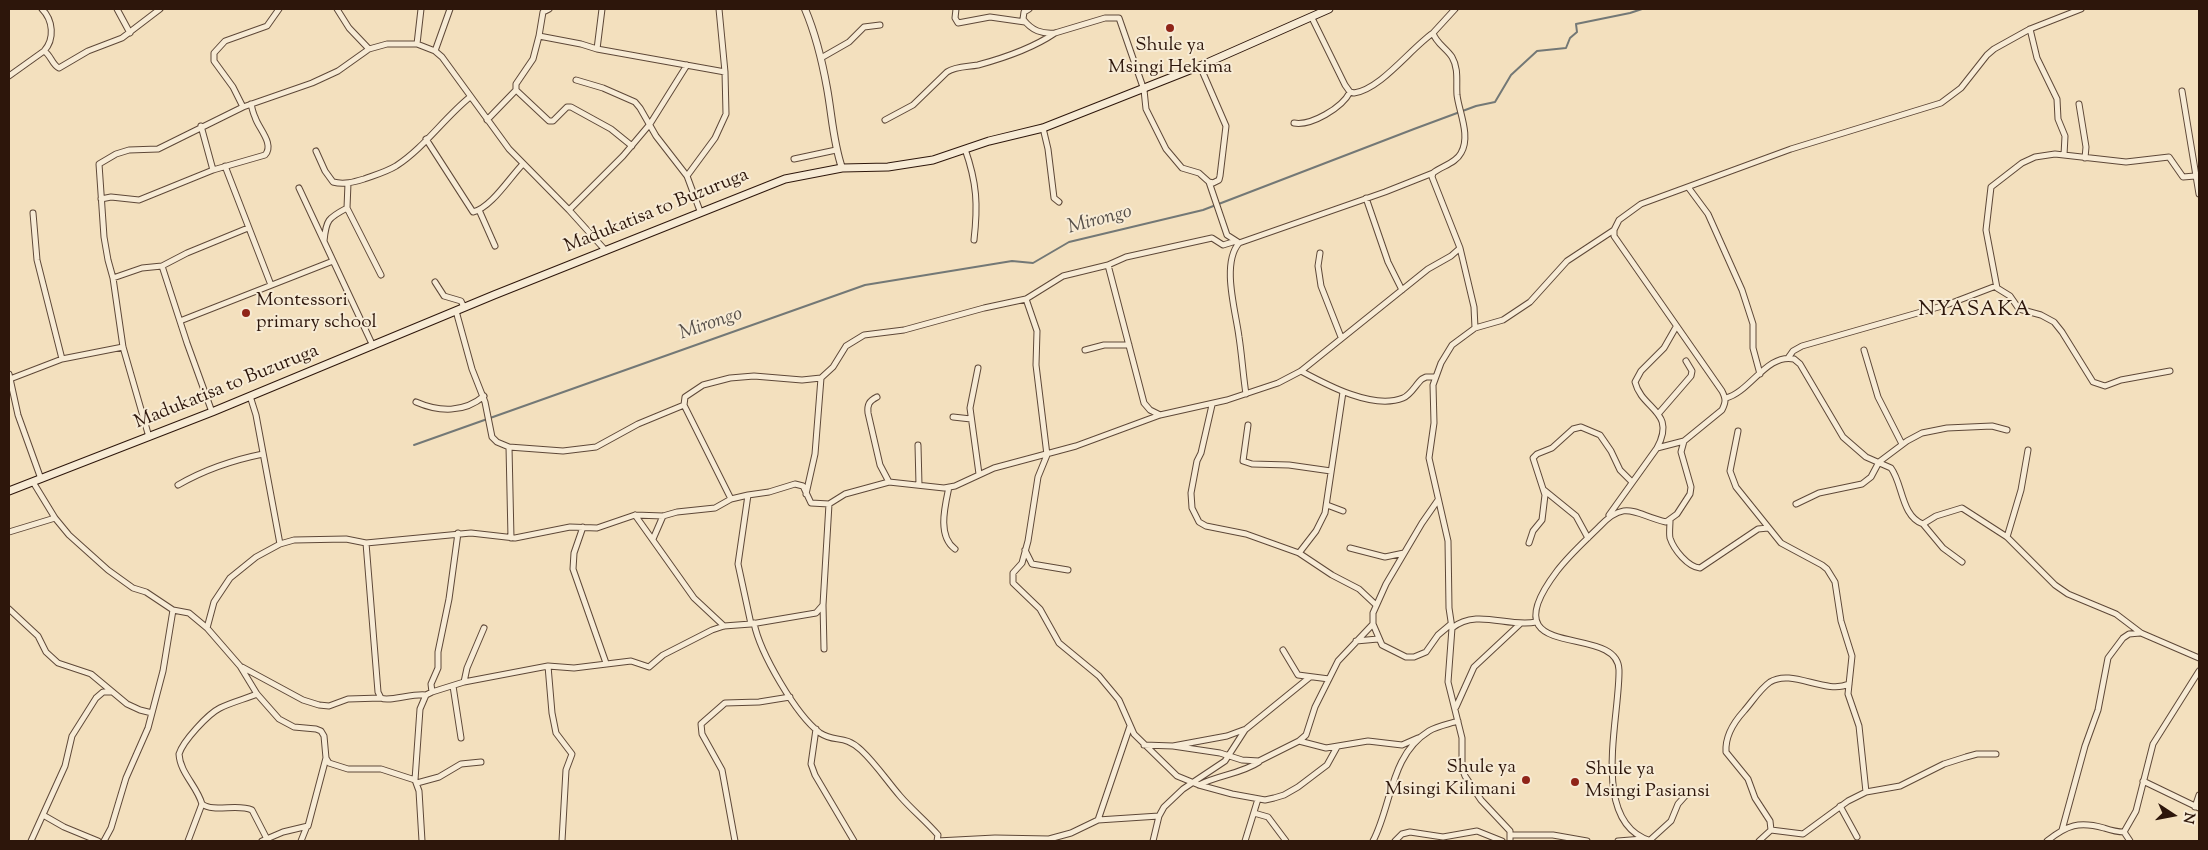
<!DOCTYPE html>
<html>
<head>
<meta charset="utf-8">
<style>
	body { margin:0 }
	#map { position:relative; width:2208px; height:850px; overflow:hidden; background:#f3e0be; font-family:"Sorts Mill Goudy",serif }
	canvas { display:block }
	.frame { position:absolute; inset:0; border:10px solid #2d160b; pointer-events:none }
	.north { position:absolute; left:2148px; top:790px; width:50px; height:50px; -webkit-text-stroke:4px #f7ebd5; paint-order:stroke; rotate:101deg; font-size:14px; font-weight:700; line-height:20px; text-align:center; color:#2d160b }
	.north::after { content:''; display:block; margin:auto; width:18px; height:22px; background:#2d160b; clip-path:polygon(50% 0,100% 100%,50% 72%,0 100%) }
</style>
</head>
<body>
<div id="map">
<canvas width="2208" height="850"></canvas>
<div class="frame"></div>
<div class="north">N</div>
</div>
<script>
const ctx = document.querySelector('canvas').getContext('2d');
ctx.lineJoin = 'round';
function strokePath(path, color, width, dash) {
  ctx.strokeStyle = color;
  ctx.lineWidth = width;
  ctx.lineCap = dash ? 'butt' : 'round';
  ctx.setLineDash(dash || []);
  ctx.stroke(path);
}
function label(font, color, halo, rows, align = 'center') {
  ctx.font = font + ' "Sorts Mill Goudy",serif';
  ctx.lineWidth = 4;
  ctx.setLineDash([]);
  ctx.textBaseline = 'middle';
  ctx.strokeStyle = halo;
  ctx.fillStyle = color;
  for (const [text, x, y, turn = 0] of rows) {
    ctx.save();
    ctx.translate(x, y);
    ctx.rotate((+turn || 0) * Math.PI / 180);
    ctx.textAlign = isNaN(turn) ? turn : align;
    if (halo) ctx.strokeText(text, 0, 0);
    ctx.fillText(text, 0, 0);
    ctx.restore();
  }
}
strokePath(new Path2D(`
	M414,445L865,285L1012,261L1033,263L1069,242L1203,210L1414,129L1476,106L1495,102L1511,75L1537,51L1566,48L1570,38L1577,32L1576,24L1630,13L1642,9`), '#737876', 2);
const minor = new Path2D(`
	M42,9C53,20 55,39 44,51
	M117,9L130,33
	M337,9L349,28L369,49
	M956,9L955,18L958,23L990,17L1025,22
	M1029,9L1024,12L1023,19C1032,31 1042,34 1055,33L1105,18H1119L1144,90L1146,109L1166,149L1182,168L1199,173L1209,182L1213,183L1219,180L1220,176L1226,126L1200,66
	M1312,18L1345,85L1350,92L1354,93C1381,89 1410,49 1433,33
	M2030,29L2037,58L2057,99L2058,119L2065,136L2064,155
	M539,36L543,12L549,9
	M417,44L421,9
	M597,49L602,9
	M435,51L450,9
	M821,58L849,42L864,27L880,25
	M9,76L44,51C51,55 52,65 59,68L88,51L122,38L160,9
	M576,80L603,88L635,102L640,108L656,136L687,176
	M2182,91L2199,194
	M2079,104L2086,147L2085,158
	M243,107L233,87L214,61V53L225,41L267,26L279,9
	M487,120L516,90
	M885,120L913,105L947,72C956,66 967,67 978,65C1004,58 1033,48 1055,33
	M1294,123C1311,126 1342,108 1350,92
	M201,126L213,170
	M1043,128L1048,149L1054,198L1059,202
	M426,139L473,212C491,208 510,177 523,164
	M632,146L611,129L571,107H567L553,121H549L516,90V84L533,59L539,36L581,44L597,49L725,72
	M965,149C977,183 978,205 974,240
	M316,151L325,171L333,182C344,185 354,182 364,179C375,175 386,172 396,166C424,148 444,118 470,97
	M794,159L836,150
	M225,166L271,285
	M1209,182L1227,235L1238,242
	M348,183L347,208L381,275
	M1688,187L1708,214L1742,290L1753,324V348L1760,374
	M299,188L373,346
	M1366,198L1388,262L1402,290
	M101,199L111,197L139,200L213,170L265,155C275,144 258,128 255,117C253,113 252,108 251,104
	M479,210L495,246
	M569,210L623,156L650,124L687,65
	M700,211L687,176L715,138L726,114L725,72L719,9
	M33,213L37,260L62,359
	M324,241C326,220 328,218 347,208
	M1460,248L1474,307L1475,328
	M1320,253L1318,266L1321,286L1341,337
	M1108,265L1144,403L1150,410L1160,415
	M162,266L187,343L212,412
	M113,278L142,268L162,266L187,253L248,228
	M435,282L444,296L461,301L464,307
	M1026,299L1037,331L1036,365L1047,455L1038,477L1028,541L1022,563L1013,573V583L1040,609L1059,643L1099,676L1119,700L1134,734L1177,776L1199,785L1232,794L1265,800L1274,798L1284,795L1298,787L1327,765L1337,747
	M456,311L472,369L485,402L492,437L497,442L509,447L563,451L596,447L638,424L684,405
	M180,321L333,261
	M1085,350L1104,345H1129
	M1864,350L1878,397L1902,444
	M1788,358L1793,351L1802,346L1949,304L1996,286
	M978,368L970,408L979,474
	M1301,371C1327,385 1373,410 1403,398C1411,395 1416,384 1422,379L1426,377H1434
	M2170,371L2121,380L2105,386L2093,382L2062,332L2054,322L2041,315L2019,309L2010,296L1997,288L1986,230L1991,187L2022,163L2035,157L2055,154L2126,162L2169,157L2183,177L2195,176
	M9,374L18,415L41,479
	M10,379L62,359L123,347
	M1246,394C1243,375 1242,356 1239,337C1236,312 1221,264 1239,243L1385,192L1433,173
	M250,396L256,415L280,544
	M877,397C869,401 867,405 868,413L880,465L889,482
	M1726,398C1750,392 1767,353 1794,359L1800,364L1843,437L1866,457L1891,468C1903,484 1901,516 1923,524L1936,516L1962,508L2007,537L2055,585L2068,594L2116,614L2141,633L2199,658
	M416,402C439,412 464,413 484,396
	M1212,405L1201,453L1197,461L1191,493L1192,508L1199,522L1206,526L1246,534L1299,553L1332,575L1359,589L1376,605
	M1659,413L1691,376L1692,371L1686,361
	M953,417L971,419
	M1248,425L1243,461L1252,464L1289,465L1331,471
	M1738,431L1730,471L1736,487L1781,543L1822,565L1827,569L1835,582L1841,621L1852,656L1848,694L1859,726L1866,792
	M149,437L123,347L113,278L108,260L104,237L99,164L116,154L129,150L158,149L243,107L312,83L338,71L369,49L387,44H417L435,51L442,57L509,149L569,210L606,251
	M918,445L919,485
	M509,447L511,538
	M1657,448C1677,411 1642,410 1635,382L1641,371L1664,348L1676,327
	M33,482L55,518L69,535L108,570L133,588L146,592L173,610L189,613L207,628L240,666L257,694L279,719L294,727L316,729L321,731L324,736L326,758L329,763L348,769H381L415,780L419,791L422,841
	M178,485C204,470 233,460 263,454
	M949,487C945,506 937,536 955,549
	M1544,490L1576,516L1588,538
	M806,494L815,454L821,378
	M748,495L738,564L751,624
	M731,499L684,405L685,397L703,385L730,378L754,376L802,380L821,378L833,367L846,346L864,335L904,330L984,308L1026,299L1063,276L1108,265L1126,257L1212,238L1223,245L1236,241
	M1438,500L1422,523L1386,584L1373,613V624L1382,645L1406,657H1414L1426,652L1438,635L1451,624
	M1796,504L1819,493L1862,484L1871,477L1879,462L1907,441L1922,433L1947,428L1992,426L2007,430
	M1327,505L1343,511
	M635,515L694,598L724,626
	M1609,515L1657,448L1684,441
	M1670,521C1670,526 1669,533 1670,538C1674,550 1688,567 1700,568L1758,529L1768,528
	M1923,524L1943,548L1962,562
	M583,527L574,553L573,569L606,663
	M9,532L55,518
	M2007,537L2021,490L2028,450
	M653,539L663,516
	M366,543L378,692L381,698C389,702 413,693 426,695
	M1529,543L1533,531L1542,520L1545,495L1533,458L1537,454L1552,448L1573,429L1581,427L1600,435L1611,451L1620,470L1632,482
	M1350,548L1385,557L1404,553
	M1025,550L1032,564L1068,570
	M1299,553L1316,531L1325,513L1343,392
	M823,605L824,649
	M9,609L38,636L46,652L58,663L91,674L127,704L140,710L152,713
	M754,623C760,653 796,715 820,733C835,743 844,734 861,750C876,764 887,781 900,796C912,810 926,821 938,835L937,841
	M207,628L214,602L230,578L256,557L280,544L294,540L346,539L366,543L471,533L515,538L570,527L597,528L635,515L663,516L677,512L715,508L731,499L748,495L769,492L795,484L803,486L811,503L829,504
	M1452,628C1477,608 1508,628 1536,622
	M1356,641L1378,639
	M1283,650L1298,675L1329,679
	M548,666L552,713L556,733L572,754L566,770L562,841
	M242,667L303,700L319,705L329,706L348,699L381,698
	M464,682L467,668L484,628
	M453,686L461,738
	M432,692L431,684L438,668V652L449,599L458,533
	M257,694C245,699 232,702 220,708C208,714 183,741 179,754C180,773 197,786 202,804C214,813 237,803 252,810L267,839
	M1456,707L1474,667L1520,624
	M816,729L811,764L815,775L854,841
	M1299,741L1326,748L1368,741L1402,745L1418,738
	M1144,745L1173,746L1227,736L1246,729L1310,677
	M1173,746L1220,753L1242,760L1259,761L1299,741L1306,735L1315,707L1338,661L1373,624
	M415,780L420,709L426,695L432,692L464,682L548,666L574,668L631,661L649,667L663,655L712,630L724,626L751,624L816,613L823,605L829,504L845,494L889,482L944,488L955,486L994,468L1076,446L1160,415L1227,400L1278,383L1301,371L1428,269L1451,256L1460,248L1432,177L1433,173C1442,166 1456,163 1461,153C1471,136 1459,112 1457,95C1456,82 1459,69 1452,57C1446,48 1436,43 1433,33L1455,9
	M2143,781L2199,808
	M417,783L439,777L461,764L481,762
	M1199,785C1218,775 1241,774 1259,762
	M1840,806L1857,837
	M2195,807L2199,795
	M1254,813L1268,817L1286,841
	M43,815L64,827L98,841
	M1098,820L1130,726
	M1771,830L1770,821L1755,798L1748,779L1726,752C1725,736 1734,722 1744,711C1752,702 1760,689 1770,682C1792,668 1825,695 1849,684
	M2062,830L2085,746L2098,710L2108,658L2123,638L2129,634L2140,633
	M2124,832L2130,841
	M1511,835H1553L1587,841
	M31,841L65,766L72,736L96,698L103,692H112
	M104,841L111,828L126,778L148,728L163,671L173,610
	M188,841L202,804
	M262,841L283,832L308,826L326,758
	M301,841L307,826
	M735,841L722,770L702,734L701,724L725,703L759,702L790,697
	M937,841L995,838L1049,839L1071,833L1098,820L1159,816
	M1153,841L1159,816L1164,807L1183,789L1225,761L1245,730
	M1245,841L1258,799
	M1373,841C1392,805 1390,755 1429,731C1437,726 1449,724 1458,721
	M1395,841L1402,834L1410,832L1443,837L1477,831L1502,841
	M1510,841V831L1481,800L1465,776L1462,768V738L1448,682L1452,628L1449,608L1448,541L1429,458L1434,423L1433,385L1441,363L1452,345L1475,328L1503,320L1530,302L1567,261L1614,230
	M1618,841L1643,839
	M1649,841L1671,821L1678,804L1686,795
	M1651,841C1589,823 1620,717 1619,670C1618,621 1485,666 1557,571C1569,555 1585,541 1599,527C1626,498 1635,515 1666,522L1677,514L1690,494L1691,487L1681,452L1684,441L1722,410C1726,402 1726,399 1722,391L1614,236V230L1619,220L1641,204L1791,149L1941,103L1961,88L1987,55L1994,49L2030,29L2081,9
	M1759,841L1771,830L1803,834L1848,801L1866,792L1900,786L1944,764L1966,757L1977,754H1996
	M2047,841C2067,825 2079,821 2104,828C2110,830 2117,832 2124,832L2136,811L2153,744L2199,671`);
const tertiary = new Path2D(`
	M805,9C816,35 822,60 827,88C832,115 833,142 842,168`);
const secondary = new Path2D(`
	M9,491L212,412L494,295L785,179L842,168L888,167L933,160L989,141L1043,128L1200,66L1329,9`);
strokePath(minor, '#5e4838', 7);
strokePath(tertiary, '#5e4838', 8);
strokePath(secondary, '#2d160b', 9);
strokePath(minor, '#f7ebd5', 5);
strokePath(tertiary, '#f7ebd5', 6);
strokePath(secondary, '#f7ebd5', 7);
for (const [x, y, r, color] of [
	[1170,28,5,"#8f2418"],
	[246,313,5,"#8f2418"],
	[1526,780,5,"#8f2418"],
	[1575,782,5,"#8f2418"]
]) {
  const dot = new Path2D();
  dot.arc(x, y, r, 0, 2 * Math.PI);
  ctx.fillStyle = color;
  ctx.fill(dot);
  strokePath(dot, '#f7ebd5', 2);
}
label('19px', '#2d160b', '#f7ebd5', [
	["Shule ya",1170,47,"center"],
	["Msingi Hekima",1170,69,"center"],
	["Montessori",256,302],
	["primary school",256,324],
	["Shule ya",1516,769,"right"],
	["Msingi Kilimani",1516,791,"right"],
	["Shule ya",1585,771],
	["Msingi Pasiansi",1585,793]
], 'left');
label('19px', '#2d160b', '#f7ebd5', [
	["Madukatisa to Buzuruga",657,212,-22],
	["Madukatisa to Buzuruga",227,388,-22]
]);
label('italic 20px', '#564f49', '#f7ebd5', [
	["Mirongo",1100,221,-15],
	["Mirongo",711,325,-19]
]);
ctx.letterSpacing = '1px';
label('21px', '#2d160b', '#f7ebd5', [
	["NYASAKA",1975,311]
]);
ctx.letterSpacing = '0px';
</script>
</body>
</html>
